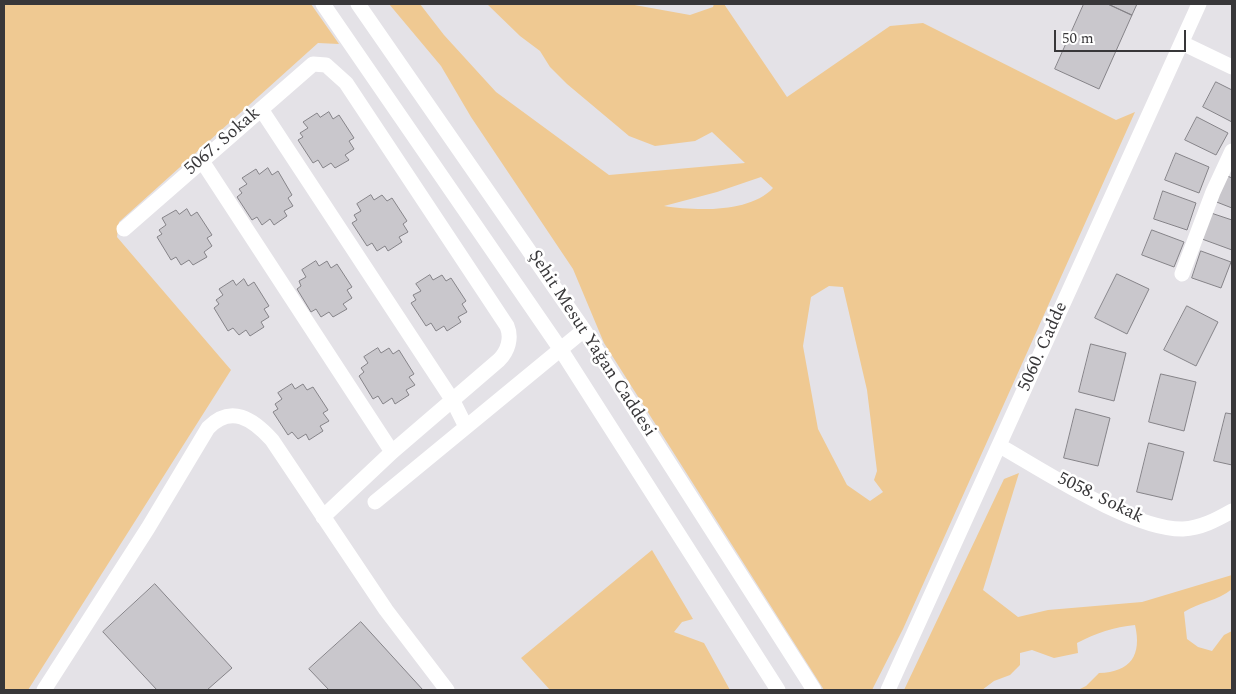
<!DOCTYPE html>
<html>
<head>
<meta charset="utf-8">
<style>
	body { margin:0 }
	#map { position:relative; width:1236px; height:694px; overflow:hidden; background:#e4e2e7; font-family:Spectral,serif }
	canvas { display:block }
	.frame { position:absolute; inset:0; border:5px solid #383739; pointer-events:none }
	.scale { position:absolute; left:1054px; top:30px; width:132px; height:22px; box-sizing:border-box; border:2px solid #383739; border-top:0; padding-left:6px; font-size:15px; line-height:18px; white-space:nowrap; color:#383739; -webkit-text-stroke:4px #fff; paint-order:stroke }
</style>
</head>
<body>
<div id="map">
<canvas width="1236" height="694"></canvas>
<div class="frame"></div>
<div class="scale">50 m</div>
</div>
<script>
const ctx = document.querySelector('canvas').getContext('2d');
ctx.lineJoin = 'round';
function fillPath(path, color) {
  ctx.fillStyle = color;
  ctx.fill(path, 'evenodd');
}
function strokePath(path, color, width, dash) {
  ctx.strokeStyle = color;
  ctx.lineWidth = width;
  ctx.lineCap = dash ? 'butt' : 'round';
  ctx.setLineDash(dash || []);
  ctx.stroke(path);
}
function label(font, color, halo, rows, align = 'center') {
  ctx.font = font + ' Spectral,serif';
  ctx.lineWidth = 5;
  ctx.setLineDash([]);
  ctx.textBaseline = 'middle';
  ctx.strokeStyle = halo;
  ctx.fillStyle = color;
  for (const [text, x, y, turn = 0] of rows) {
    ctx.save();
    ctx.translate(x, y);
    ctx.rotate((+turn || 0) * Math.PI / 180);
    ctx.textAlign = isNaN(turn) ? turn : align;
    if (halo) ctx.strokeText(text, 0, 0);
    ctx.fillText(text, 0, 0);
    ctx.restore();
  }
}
fillPath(new Path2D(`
	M4,4H311L339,44L318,43L119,222L117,237L231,370L28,690H4Z
	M389,4H420L444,35L496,92L609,175L745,163L712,132L695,141L655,146L629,136L567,84L550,67L540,51L520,36L487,4H629L690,15L713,7L714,4H724L787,97L890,26L923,23L1116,120L1135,112L903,629L872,690H824L604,343L573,269L471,117L441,66ZM761,177L773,188C750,213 696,211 664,206L717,192ZM829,286L843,287L867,390L877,471L874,480L883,492L870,501L847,485L818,429L803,346L811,297Z
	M1019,473L983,590L1018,617L1048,610L1142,602L1232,575V589C1218,601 1199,602 1184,612L1187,639L1198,647L1212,651L1224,635L1232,631V690H1078L1086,686L1099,673C1131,672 1142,655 1135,625C1114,627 1096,633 1077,643L1078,653L1054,658L1032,650L1020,653V665L1010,675L994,681L982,690H904L1004,479Z
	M652,550L693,619L682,622L674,632L704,643L730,690H550L521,658Z`), '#efc992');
const building = new Path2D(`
	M1084,4H1108L1132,15L1099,89L1055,69Z
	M1108,4H1137L1132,15Z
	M1216,82L1232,90V122L1203,107Z
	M329,112L333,119L339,115L354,138L349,141L354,149L345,155L349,160L335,168L331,163L323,168L318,160L313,163L298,140L303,137L300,133L308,128L303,122L317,113L320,117Z
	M1197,117L1228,133L1216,155L1185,140Z
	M1176,153L1209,167L1199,193L1165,180Z
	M268,168L272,175L278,171L292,195L288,198L293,206L284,211L287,216L274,225L270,219L262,225L257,217L252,220L237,197L242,193L239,189L247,184L242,178L256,169L259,174Z
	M1225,175L1232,178V208L1214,201Z
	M1163,191L1196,203L1187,230L1154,219Z
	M371,195L374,200L382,195L387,201L392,198L407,221L403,224L408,232L399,237L402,242L388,251L385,246L377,251L372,243L367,246L352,223L357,220L354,215L361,211L357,204Z
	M187,209L191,216L197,212L212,235L207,238L212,246L204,252L207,257L193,265L189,260L181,265L176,257L171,260L157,237L162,234L159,230L166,225L162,218L176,210L179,214Z
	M1211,213L1232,220V250L1202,239Z
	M1152,230L1184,242L1174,267L1142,255Z
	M1201,251L1231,262L1221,288L1192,278Z
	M316,261L319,266L327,261L331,268L337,264L352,287L347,290L352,298L343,304L347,309L333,317L329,312L321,317L316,309L311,312L297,289L301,286L299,281L306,277L302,270Z
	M1117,274L1149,289L1127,334L1095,318Z
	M430,275L433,280L442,275L446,281L451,278L466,301L462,304L467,312L458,317L461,322L447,331L444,326L436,331L431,323L426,326L411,303L416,300L413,295L421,291L416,284Z
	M244,279L248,286L254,282L269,306L264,309L269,317L261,322L264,327L250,336L246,330L239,335L233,328L228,331L214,308L219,304L216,300L223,295L219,289L233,280L236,285Z
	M1187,306L1218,322L1196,366L1164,350Z
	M1091,344L1126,353L1114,401L1079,392Z
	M378,348L381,353L389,348L393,354L399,350L414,374L409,377L415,385L406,390L409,395L395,404L392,398L383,404L378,396L373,399L359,376L364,372L361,368L368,363L364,357Z
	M1161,374L1196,382L1184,431L1149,422Z
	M292,384L295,389L303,384L307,390L313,387L328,410L323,413L329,421L320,426L323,431L309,440L306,434L298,439L292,432L288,435L273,412L278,409L275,404L282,399L278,393Z
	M1076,409L1110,418L1098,466L1064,458Z
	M1226,413L1232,414V465L1214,461Z
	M1149,443L1184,452L1172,500L1137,492Z
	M155,584L232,668L207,690H157L103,632Z
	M361,622L423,690H329L309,669Z`);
fillPath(building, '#c9c7cc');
strokePath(building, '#858388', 1);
strokePath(new Path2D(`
	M323,4L561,350L778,690
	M358,4L584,330L814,690
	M1182,43L1232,67
	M261,109L453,401L466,427
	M202,161L392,452
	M124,229L313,64L326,65L346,83L507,326C512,338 508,351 499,360L392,452L323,517
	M1182,274L1213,192L1232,151
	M1000,446C1044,471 1133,530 1183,529C1201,528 1216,520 1232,511
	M375,502L584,330
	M44,690L148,528L208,428C231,404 253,419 272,440L386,610L447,690
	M888,690L1199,4`), '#fff', 15);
label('18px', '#383739', '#fff', [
	["5067. Sokak",223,142,-41],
	["Şehit Mesut Yağan Caddesi",591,344,57],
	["5060. Cadde",1044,347,-66],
	["5058. Sokak",1100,499,26]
]);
</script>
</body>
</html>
